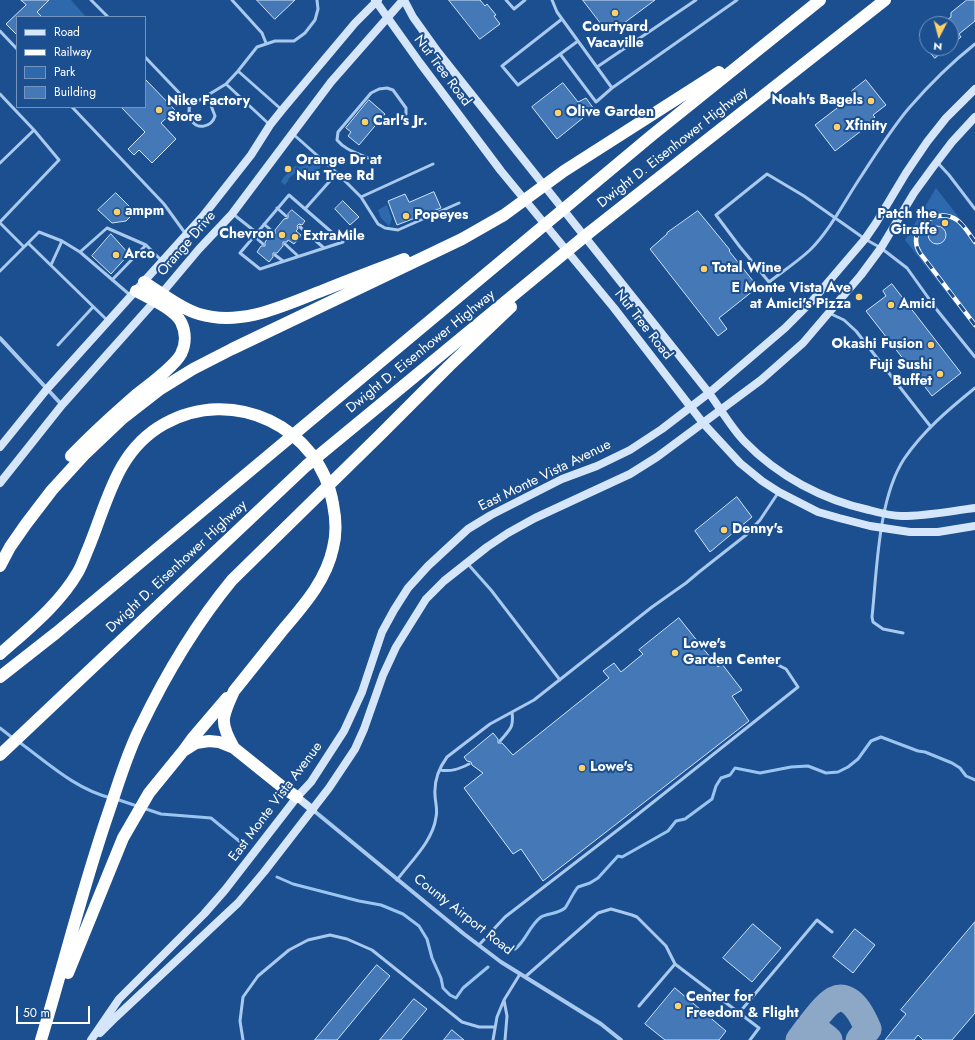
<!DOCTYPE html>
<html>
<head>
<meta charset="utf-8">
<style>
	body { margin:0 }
	#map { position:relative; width:975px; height:1040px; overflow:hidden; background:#1b4f8f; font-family:Jost,sans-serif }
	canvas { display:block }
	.legend { position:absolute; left:16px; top:16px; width:130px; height:92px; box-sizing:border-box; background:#1b4f8f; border:1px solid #7695bc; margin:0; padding:5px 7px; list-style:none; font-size:12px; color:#fff }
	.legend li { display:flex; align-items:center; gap:8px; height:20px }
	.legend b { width:20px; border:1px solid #7695bc }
	.north { position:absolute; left:919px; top:16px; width:40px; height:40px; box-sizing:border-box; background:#1b4f8f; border:1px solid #7695bc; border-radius:50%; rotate:186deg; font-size:11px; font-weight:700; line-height:16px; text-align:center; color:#fff }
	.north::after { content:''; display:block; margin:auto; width:14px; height:18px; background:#ffd166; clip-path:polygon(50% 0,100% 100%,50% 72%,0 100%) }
	.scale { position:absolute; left:16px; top:1006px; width:74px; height:18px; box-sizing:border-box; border:2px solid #fff; border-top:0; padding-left:5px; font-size:12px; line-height:14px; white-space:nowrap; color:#fff; -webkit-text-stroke:3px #1b4f8f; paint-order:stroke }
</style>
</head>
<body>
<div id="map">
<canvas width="975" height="1040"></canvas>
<ul class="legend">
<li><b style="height:5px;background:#d6e6fa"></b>Road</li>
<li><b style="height:5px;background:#fff"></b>Railway</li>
<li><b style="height:11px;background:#2e69ad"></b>Park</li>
<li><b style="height:11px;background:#4478b7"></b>Building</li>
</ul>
<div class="north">N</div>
<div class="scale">50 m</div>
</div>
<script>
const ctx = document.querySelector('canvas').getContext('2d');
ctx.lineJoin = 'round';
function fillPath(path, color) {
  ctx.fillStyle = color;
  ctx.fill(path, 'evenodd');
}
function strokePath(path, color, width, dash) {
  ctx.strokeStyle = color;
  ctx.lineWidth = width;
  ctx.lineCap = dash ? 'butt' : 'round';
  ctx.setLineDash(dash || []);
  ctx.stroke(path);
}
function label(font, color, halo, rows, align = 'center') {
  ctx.font = font + ' Jost,sans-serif';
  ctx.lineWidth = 4;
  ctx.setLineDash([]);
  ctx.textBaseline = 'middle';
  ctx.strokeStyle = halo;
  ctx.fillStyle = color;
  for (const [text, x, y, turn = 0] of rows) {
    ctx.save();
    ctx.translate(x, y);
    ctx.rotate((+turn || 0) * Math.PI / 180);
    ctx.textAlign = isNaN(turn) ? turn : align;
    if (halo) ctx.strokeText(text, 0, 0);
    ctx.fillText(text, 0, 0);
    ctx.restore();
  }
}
fillPath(new Path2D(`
	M49,0H71L86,17H42L37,12Z
	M306,153L321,167L315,173C304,170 297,170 289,178L288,181L285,185L281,182L283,178L295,166L301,167L303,165L304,162L302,158Z
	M936,188L975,238V329L905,240Z
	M387,205L392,219L389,226L381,218L378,210Z`), '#2e69ad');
strokePath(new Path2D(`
	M0,728L14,739
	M19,742C48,763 75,789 111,798
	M116,799L137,806
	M143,808L161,814L211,818L244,845
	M277,877L293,884L359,901L381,905L403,914L419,926L427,939L432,958L441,978L443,988L450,995L456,998L463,988L488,967
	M515,949C526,941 529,926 541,917C548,913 558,914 565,908C567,906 574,891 578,887L590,883L598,878L618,856L622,857L668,831L676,821L685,819L712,799L716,786L721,778L730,775L735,768L760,773L791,767L808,766L826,773L838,772L848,767L858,759L871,741L881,737L918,751L925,752L952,763L960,768L966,776L975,780`), '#9cc4f0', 3);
strokePath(new Path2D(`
	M806,1031C816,1028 822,1034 829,1040
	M799,1040C805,1032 826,1003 834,1000C851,991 863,1017 868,1029L859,1040`), '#8da7c7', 27);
const building = new Path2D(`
	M21,0H49L37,12L42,17H17V35L6,24L26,5Z
	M257,0H295L275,19Z
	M449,0H480L485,6L487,4L496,15L494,16L500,24L480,39Z
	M583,0H655L612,32L606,23L603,26Z
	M967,0H975V21L959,34L961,37L951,45V24H941L951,17V13Z
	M927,48H947L935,58Z
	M145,79L175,110L161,123L176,139L152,163L139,150L134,155L128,149L145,132L121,107H145Z
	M866,80L886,105L873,115L875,117L860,129L861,131L835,151L815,125L841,105L842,107L856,97L852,91Z
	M563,83L578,102L586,98L594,109L557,139L532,107Z
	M369,100L385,114L359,145L348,136L351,132L346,128Z
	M434,192L441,208L397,225L388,201L405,194L409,202Z
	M116,193L135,212L126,221L112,223L98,210Z
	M343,201L359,217L350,225L335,209Z
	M292,210L305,221L302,225L299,224L297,226L298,229L296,231L301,235L294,244L288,240L287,242H283V246L277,253H273V257L269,262L257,252L261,246H265V242L271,234H275V230L284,219L288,218V214Z
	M698,211L730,250L729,251L758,287L719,318L727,329L718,336L650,249L667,234V233Z
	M928 235a9 9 0 1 1 18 0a9 9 0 1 1-18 0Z
	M111,234L129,254L111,274L92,256Z
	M892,284L961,373L932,396L866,311L886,296L883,291Z
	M737,497L752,517L710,552L695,531Z
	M679,618L718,667L722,664L742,690L732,696L749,721L543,881L521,849L513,854L464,788L483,773L472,765L471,762L467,761L464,757L493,733L498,739V743H502L513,755L609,678L603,671L614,663L621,672L643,654L639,650Z
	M975,922V1013L952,1040H923L918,1035L914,1040H885L906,1014L901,1010Z
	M753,924L781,948L752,982L723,958Z
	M855,929L875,945L853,973L833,957Z
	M377,965L390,976L337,1040H315Z
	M675,988L726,1031L719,1040H665L645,1024Z
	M414,999L427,1009L401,1040H380Z
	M452,1030L464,1040H444Z`);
fillPath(building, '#4478b7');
strokePath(building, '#cfe3fa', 1);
strokePath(new Path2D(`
	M91,0L108,17
	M232,0L262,33L266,43
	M506,0L514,9L525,0
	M552,0L557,12L612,88L737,0
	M562,19L502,66L518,85L578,41
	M0,31L17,49
	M975,44C951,63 929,85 909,108C892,128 877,152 862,175C845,200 831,229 810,250C797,262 782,272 769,282L740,247L716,215L767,174L804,196L865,239L881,248L907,268L937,310L975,357
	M560,54L596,102L612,88
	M145,57L186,100L190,102L198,101L226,84L238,71L257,47L275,41H294L305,33L315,20L318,9L317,0
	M597,67L696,0
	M238,71L282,110
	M226,84L270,125
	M0,94L34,130L0,163
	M190,102C189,108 188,114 191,119C196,131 212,127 215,116L207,95
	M72,107L164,204L185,233
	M293,134L337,173L361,197L433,164
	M368,158C357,153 345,150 337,140L338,132L371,93L379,89L387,88L393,90L406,108V114
	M937,162L949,175L975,209
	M289,195L343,242L260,269L240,253Z
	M361,197L378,224L385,228L398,230L459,203
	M277,208L286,216
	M305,209L337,173
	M233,214L257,233
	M0,222L59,160L34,130
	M0,223L24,247
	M264,224L273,232
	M300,227L324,248
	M254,236L263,244
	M28,243L108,321
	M285,244L298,256
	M275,255L283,261
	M51,265L62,241
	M0,271L39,232L62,241L80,252
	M112,280L146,245
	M130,295L80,252L107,228L146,245L161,260
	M829,313L844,320L856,331L931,427
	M58,345L93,307
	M467,563L491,590L560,680
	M903,633L883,629L873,622L872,617C877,570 878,499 904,459C923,431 949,409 975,388
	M500,741C510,729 514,728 512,712
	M440,770C451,772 459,769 469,764
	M397,880C411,861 433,841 436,817C438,809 435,802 435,795C434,781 439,768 447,757L490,724L534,700L652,607L686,583L699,572L746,535L760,520L778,493
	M479,945L505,917L632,819L798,687L786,669L772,662
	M525,977L598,913L611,909L632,915L637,917L666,946L675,964L759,1028L750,1040
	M639,1006L675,964
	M739,1013L817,920L832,932
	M243,1040L240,1021L243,997L258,976L289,950L308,940L330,935L347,939L372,950L462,1022L479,1027H495
	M493,1040L497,1017L504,1000
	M505,1040L507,1016L504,1000L520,974`), '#a9c9ee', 3);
strokePath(new Path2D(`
	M0,338L62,405
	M313,810L464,934L501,962L601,1024L621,1040`), '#a9c9ee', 4);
strokePath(new Path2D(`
	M375,0L420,63L501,171L614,308L703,423L740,463L762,481L779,492L818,512L839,518L870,526L910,532H938L975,526
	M404,0L413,17L438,52L709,393C720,408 732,429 745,442C778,476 823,500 869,510C880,513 891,516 902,516C927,516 951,511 975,508
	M0,447L47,389L203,216L251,155L270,125L282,110L355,23L378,0
	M0,483L62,405L162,293L199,249L232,214L331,82L403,0
	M297,797L313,810
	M100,1033L116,1017L238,903L264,872L329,788L355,749L364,729L383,675L396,647L426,599L444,581L487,547L508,533L535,518L630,474L657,457L761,380L803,343L861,275L881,248L914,193L933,167L952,142L975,117
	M91,1040L119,999L204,914L225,890L297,797L311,782L344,731L362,692L382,632L394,610L408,588L428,566L468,529L491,515L562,479L597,466L630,450L662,429L709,393L785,328L812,301L865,239L876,223L906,173L927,142L946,118L975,89`), '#d6e6fa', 8);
strokePath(new Path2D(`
	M144,282C160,292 181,309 199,314C242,327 285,305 324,290C351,279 378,269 404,259
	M71,456C91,435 113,415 136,395C147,386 174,367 181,354C186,344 186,332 181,322C174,309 149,298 136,291
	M0,566L10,547L26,524L52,490L84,455L123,418L159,390L193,369L232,349L462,239L504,215L564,171L719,72
	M0,654C28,629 59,605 78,572C82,565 85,556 88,549C108,501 116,451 164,424C233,385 320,427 333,504C336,519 337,533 333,548C326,581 303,606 282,631C266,651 250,671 234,691C222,717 219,722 234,748
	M0,677L56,633L651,136L820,0
	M185,750L196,743L209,741L219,742L234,748L285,789L297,797
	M0,755L306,466L590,232L885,0
	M68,973L123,838L149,793L184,750L192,739L227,698
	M41,1040C64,964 83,886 109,811C119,782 127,753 141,726C166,674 195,625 232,580L380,435L449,366L511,307`), '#fff', 12);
const rail = new Path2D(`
	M975,242C970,235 964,225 957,220C941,208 916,221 916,241C916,245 918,250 920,253L975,325`);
strokePath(rail, '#fff', 4.5);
strokePath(rail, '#1b4f8f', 3, [9]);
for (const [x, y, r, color] of [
	[615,13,4,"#ffd166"],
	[871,101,4,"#ffd166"],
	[159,110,4,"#ffd166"],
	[558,113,4,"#ffd166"],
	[365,122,4,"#ffd166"],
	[837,127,4,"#ffd166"],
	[288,169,4,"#ffd166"],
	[117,212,4,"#ffd166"],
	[406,216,4,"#ffd166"],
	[945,223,4,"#ffd166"],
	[282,235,4,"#ffd166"],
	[295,237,4,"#ffd166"],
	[116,255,4,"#ffd166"],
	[704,269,4,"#ffd166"],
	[859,297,4,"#ffd166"],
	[891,305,4,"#ffd166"],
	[931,345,4,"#ffd166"],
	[940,374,4,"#ffd166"],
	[724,530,4,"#ffd166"],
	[675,653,4,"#ffd166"],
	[582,768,4,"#ffd166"],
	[678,1006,4,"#ffd166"]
]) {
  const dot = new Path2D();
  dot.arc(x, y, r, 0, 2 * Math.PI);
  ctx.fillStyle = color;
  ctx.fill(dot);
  strokePath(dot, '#1b4f8f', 1.5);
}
label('bold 14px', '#fff', '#1b4f8f', [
	["Courtyard",615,28,"center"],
	["Vacaville",615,44,"center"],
	["Noah's Bagels",863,101,"right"],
	["Nike Factory",167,102],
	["Store",167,118],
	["Olive Garden",566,113],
	["Carl's Jr.",373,122],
	["Xfinity",845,127],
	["Orange Dr at",296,161],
	["Nut Tree Rd",296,177],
	["ampm",125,212],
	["Patch the",937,215,"right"],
	["Giraffe",937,231,"right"],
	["Popeyes",414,216],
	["Chevron",274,235,"right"],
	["ExtraMile",303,237],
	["Arco",124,255],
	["Total Wine",712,269],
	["E Monte Vista Ave",851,289,"right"],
	["at Amici's Pizza",851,305,"right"],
	["Amici",899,305],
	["Okashi Fusion",923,345,"right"],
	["Fuji Sushi",932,366,"right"],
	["Buffet",932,382,"right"],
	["Denny's",732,530],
	["Lowe's",683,645],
	["Garden Center",683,661],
	["Lowe's",590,768],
	["Center for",686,998],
	["Freedom & Flight",686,1014]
], 'left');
label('14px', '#fff', '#1b4f8f', [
	["Nut Tree Road",442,71,53],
	["Dwight D. Eisenhower Highway",673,148,-38],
	["Orange Drive",187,244,-49],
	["Nut Tree Road",643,325,52],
	["Dwight D. Eisenhower Highway",421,352,-39],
	["East Monte Vista Avenue",545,476,-26],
	["Dwight D. Eisenhower Highway",177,567,-43],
	["East Monte Vista Avenue",276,802,-53],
	["County Airport Road",463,915,38]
]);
</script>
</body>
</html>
